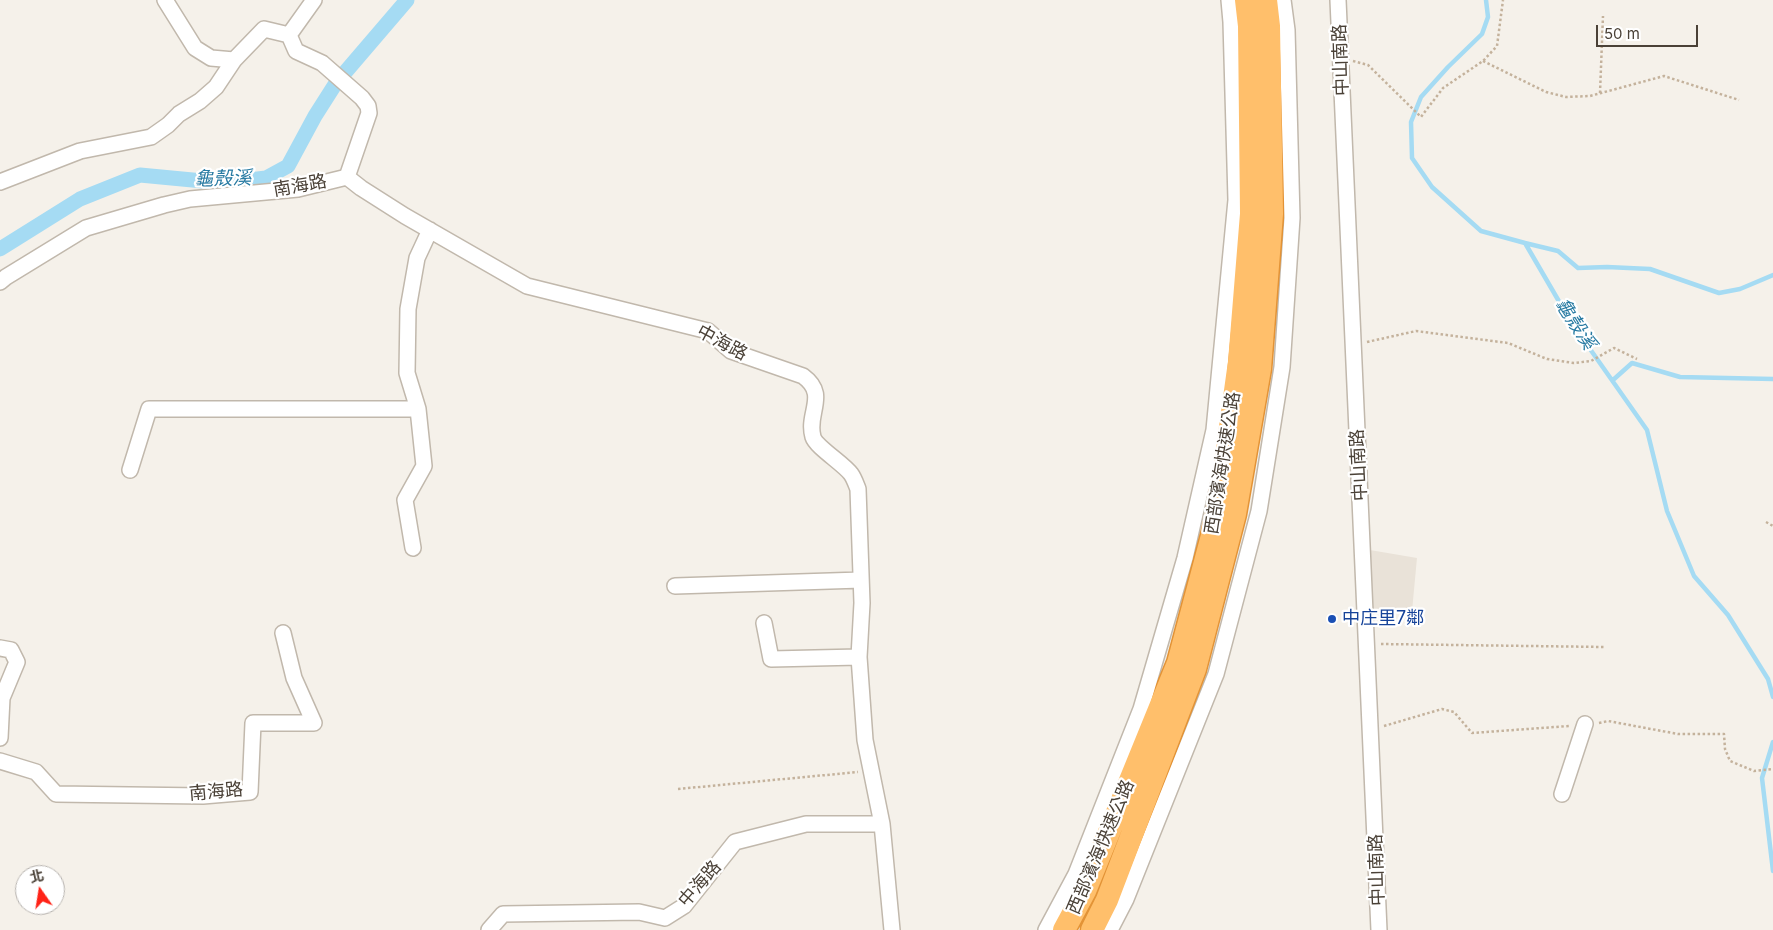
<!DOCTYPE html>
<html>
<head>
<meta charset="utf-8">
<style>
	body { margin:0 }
	#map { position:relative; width:1773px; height:930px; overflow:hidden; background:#f5f1ea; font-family:Inter,"Noto Sans TC",sans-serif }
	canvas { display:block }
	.north { position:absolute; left:15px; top:865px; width:50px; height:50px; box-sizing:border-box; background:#fff; border:1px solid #b7b3af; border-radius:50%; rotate:347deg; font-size:14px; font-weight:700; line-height:20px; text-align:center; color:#4a4137 }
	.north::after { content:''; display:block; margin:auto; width:18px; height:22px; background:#ff2317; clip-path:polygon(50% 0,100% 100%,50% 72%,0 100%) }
	.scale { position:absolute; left:1596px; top:25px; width:102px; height:22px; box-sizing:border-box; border:2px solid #4a4137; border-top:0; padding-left:6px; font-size:15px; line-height:18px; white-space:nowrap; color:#4a4137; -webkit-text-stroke:4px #fff; paint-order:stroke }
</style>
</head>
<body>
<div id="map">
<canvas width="1773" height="930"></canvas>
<div class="north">北</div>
<div class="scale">50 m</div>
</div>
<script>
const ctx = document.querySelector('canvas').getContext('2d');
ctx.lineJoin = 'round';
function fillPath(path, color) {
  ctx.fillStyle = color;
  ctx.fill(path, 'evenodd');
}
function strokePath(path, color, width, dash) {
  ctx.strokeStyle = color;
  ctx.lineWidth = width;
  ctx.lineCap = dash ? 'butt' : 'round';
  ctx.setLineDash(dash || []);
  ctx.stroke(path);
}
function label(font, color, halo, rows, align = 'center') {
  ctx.font = font + ' Inter,"Noto Sans TC",sans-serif';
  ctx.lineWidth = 4.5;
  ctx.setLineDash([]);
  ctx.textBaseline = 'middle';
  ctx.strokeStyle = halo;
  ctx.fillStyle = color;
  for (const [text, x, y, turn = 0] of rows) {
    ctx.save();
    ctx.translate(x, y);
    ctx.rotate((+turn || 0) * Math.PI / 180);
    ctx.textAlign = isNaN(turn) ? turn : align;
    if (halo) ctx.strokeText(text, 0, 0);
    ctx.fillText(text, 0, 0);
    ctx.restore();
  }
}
fillPath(new Path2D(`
	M1364,549L1417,558L1412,611L1368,614Z`), '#e9e2d8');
strokePath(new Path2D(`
	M1486,0L1488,17L1482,34L1448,67L1421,97L1411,122L1412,158L1432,187L1481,231L1525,243L1571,322L1647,430L1667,511L1694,576L1728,615L1768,679L1773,697
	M1525,243L1558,251L1578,268L1607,267L1650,269L1719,293L1740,289L1773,275
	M1613,380L1632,363L1680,377L1773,379
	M1773,742L1762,778L1773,871`), '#a5dbf3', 4.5);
strokePath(new Path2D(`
	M0,249L80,199L140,175L224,183L266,178L288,166L315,116L336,83L407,0`), '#a5dbf3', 15);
const minor = new Path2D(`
	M165,0L195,48L211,58L234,60L264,29L289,35
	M1338,0L1379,930
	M289,35L314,0
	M347,177L361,188L405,216L527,286L708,331L731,351L803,376C829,395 806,413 813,437C816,447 844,464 851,474C854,478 856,484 858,489L862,603L859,657L865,740L882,824L892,930
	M0,182L80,151L151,137L168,125L179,114L200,101L216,87L234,60
	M0,282L6,277L86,228L164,205L190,199L298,189L347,177L369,113L368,106L362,98L322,63L296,51L289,35
	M130,470L149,409H418
	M413,548L405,500L424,466L418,409L407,373L408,309L417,258L430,230
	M675,586L861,580
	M764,623L771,659L859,657
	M0,648L11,650L17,662L2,698L0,738
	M0,761L36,772L56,794L203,796L250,792L253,723H314L294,678L283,633
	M1562,794L1585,724
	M489,930L503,914L639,912L665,918L684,906L735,842L806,824H882
	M1046,930L1076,874L1141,709L1185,558L1214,430L1236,200L1231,22L1229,0
	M1110,930L1126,899L1216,674L1259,511L1282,367L1292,218L1287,30L1283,0`);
const highway = new Path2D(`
	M1064,930L1085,891L1178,663L1218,513L1239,362L1251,214L1249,26L1246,0
	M1092,930L1107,900L1195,669L1235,514L1260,369L1272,214L1269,26L1266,0`);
strokePath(minor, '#c1b8ac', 18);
strokePath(highway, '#e39336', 25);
strokePath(new Path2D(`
	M1353,61L1368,65L1421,117L1443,88L1483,61L1497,46L1503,0
	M1483,61L1546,92L1566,97L1590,96L1664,76L1739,100
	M1600,93L1603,16
	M1367,342L1416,331L1508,343L1547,359L1574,363L1591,361L1614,348L1637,359
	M1766,522L1773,526
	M1381,644L1604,647
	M1599,723L1608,721L1678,734H1724L1725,749L1730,761L1754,771L1773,769
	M1384,726L1442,709L1454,712L1472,733L1569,726
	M678,789L858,772`), '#c4b29c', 2.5, [2.5, 2.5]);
strokePath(minor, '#fff', 15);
strokePath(highway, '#ffbf6b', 22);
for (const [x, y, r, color] of [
	[1332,619,5,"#1a4fb4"]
]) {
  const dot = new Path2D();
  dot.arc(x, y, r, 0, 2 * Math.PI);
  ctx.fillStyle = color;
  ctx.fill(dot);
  strokePath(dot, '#fff', 2);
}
label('18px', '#4a4137', '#fff', [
	["中山南路",1341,60,-92],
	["南海路",300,186,-10],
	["中海路",722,343,28],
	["西部濱海快速公路",1223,463,-81],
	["中山南路",1359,465,-93],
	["南海路",216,792,-5],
	["西部濱海快速公路",1101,847,-67],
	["中山南路",1377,870,-92],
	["中海路",700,884,-49]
]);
label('18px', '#164399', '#fff', [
	["中庄里7鄰",1342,619]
], 'left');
label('italic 19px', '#277aa2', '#fff', [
	["龜殼溪",223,179,-1],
	["龜殼溪",1575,324,57]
]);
</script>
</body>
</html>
